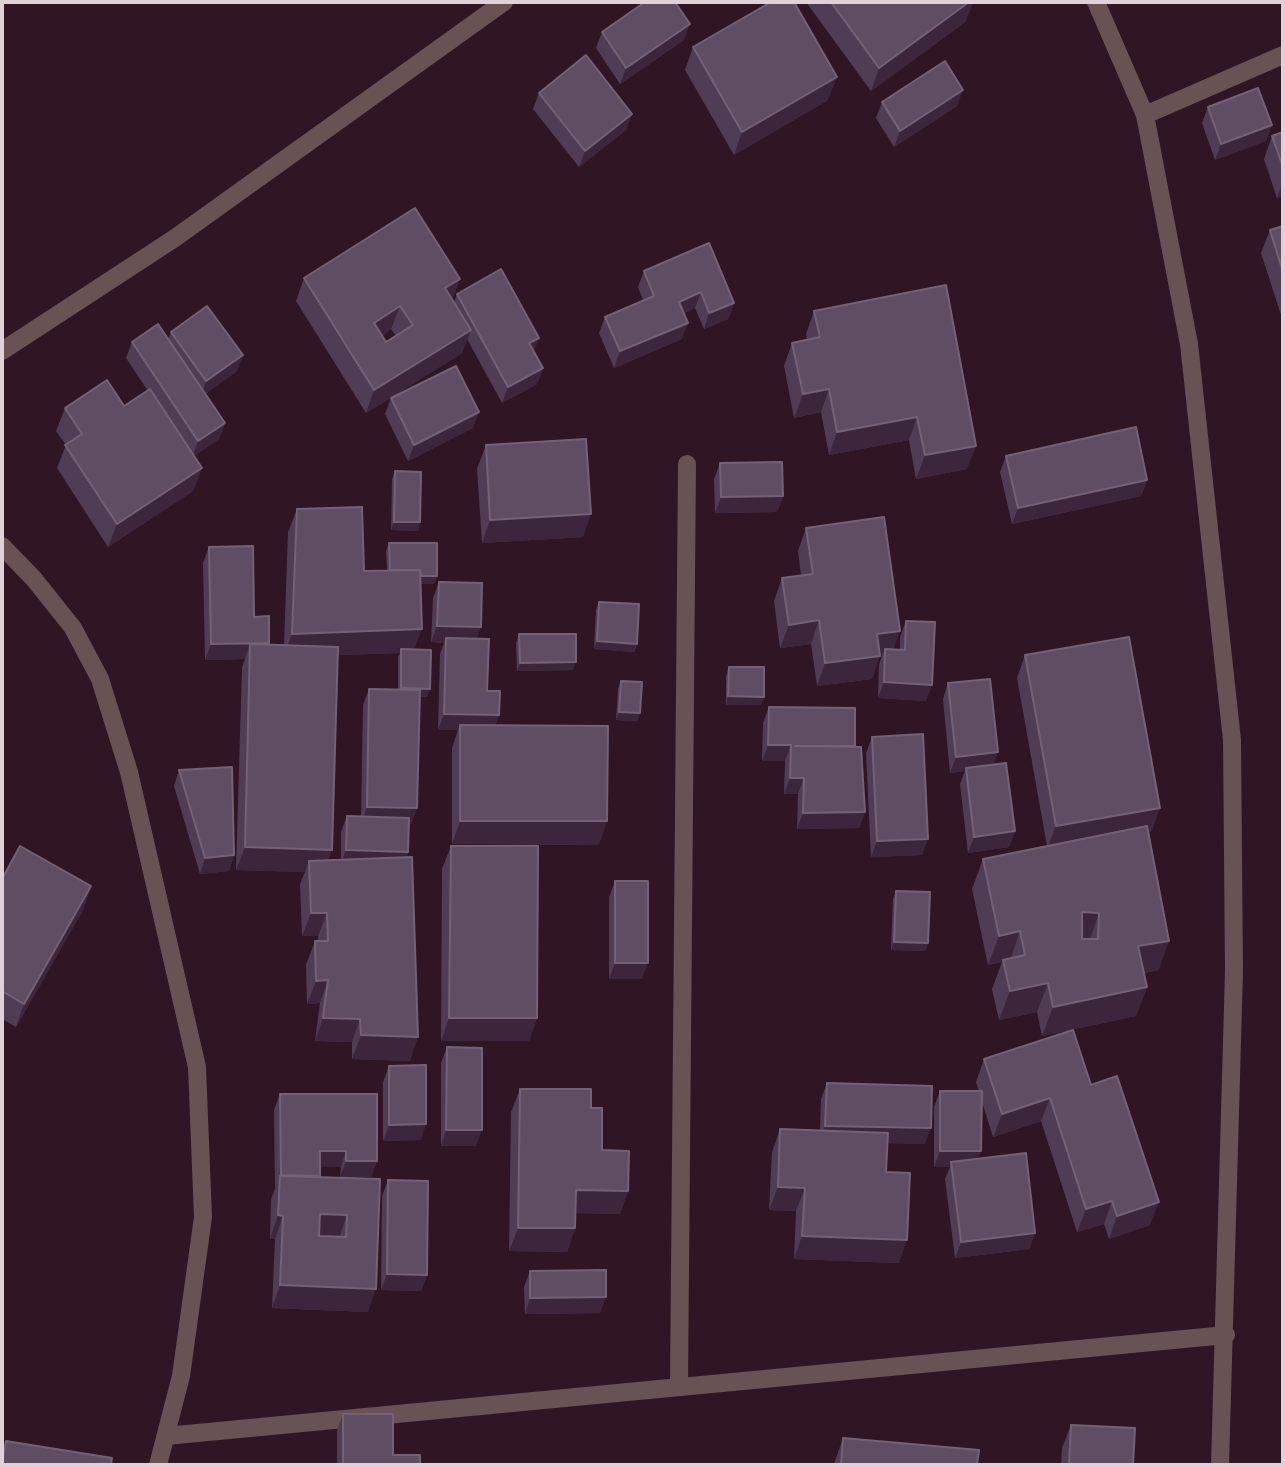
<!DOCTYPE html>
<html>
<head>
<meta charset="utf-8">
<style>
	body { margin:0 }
	#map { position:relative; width:1285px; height:1467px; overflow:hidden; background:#301524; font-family:"Crimson Pro",serif }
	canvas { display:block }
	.frame { position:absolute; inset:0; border:4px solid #e2d0d9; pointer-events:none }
</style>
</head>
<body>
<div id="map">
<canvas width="1285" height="1467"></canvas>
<div class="frame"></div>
</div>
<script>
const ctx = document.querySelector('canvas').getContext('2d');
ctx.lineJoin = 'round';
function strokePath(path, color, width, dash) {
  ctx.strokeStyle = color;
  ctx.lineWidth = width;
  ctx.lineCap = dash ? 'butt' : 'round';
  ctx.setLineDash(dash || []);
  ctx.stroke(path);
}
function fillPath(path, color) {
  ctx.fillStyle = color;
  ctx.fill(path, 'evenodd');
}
strokePath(new Path2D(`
	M1096,2L1145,115L1189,344L1232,740L1234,971L1220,1465
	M1145,115L1283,55
	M2,351L175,238L504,2
	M2,546L34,579L73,628L100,679L129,772L197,1067L203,1217L181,1376L158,1465
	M679,1385L687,464
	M166,1436L1226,1335`), '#685253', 18);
fillPath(new Path2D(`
	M806,2H973L965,22L871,91Z
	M602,32L684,40L620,84L596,48Z
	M693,47L828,100L734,155L685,70Z
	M539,93L632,114L626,130L579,167L533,109Z
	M882,102L957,106L894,147L876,118Z
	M1208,107L1272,125L1266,141L1215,160L1202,123Z
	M1283,130V196L1277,198L1264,159L1272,136L1283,132Z
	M1283,226V321L1261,253L1270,230Z
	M644,271L734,303L728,319L704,329L695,308L684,313L682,339L614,368L599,333L605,317L643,300L638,287Z
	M304,278L460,279L452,300L454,302L457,294L534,351L543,368L537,384L502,403L467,339L462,353L366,413L296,301ZM391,329L396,336L386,342L382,336Z
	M814,311L967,469L916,479L909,440L829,455L821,412L794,418L784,366L792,343L807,340L806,334Z
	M171,332L237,371L205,394L225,423L219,439L194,456L202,468L193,491L108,547L57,468L66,445L56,431L65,408L124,406L148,391L126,358L132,342L168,339Z
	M391,398L473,428L408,461L385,414Z
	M486,445L583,537L482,543L477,469Z
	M1006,456L1147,480L1141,496L1012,524L1000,472Z
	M720,463L783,496L777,512L715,513L714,479Z
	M395,471L420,522L418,531L391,530L392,479Z
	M297,509L364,571L387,570L386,551L389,543L437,576L434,584H421L414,649L427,697H420L417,808L411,824H409L408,852L406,857L410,1061L352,1059V1042L315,1041L320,1003L307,1004L306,965L315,941H318V936H302L300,884L305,872L236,870L242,667L245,659L205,660L203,563L209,547L254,617L269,643L268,644L284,645L288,532ZM400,653L398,657V689H369L363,705L361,817L347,816L341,832V860H328L338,655Z
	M806,528L900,631L893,649L900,650V637L906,621L926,701L878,698L879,665L882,655H880L872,679L817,686L811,644L780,648L774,601L782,578L801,575L798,551Z
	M439,582L477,639L487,691L499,715L495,725L599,845L452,844V748L458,730H438L440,654L444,643L431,642L433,598Z
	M599,602L637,644L634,652L594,649L596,610Z
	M519,634L573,670L517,671L516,643Z
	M1025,655L1152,831L1148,832L1159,970L1144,973L1147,987L1136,1016L1042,1036L1037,1012L999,1020L992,989L1002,962L988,965L972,889L983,859L1047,846L1017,678Z
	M729,667L761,705H726V676Z
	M621,681L640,713L637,721L616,720L618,689Z
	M948,683L993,765L1015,831L1009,847L968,853L960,784L965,771L950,773L943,699Z
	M769,707L855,746L865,812L859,828L797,829L798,794H784L785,761H762L763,723Z
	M872,737L922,855L871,857L866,753Z
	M179,770L234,855L229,871L200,874L174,786Z
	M451,846L537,1018L529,1041H441L442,869Z
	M2,879L91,886L83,910L16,1027L2,1019Z
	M615,881L642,979H609V897Z
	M896,891L928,943L925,951L891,950L893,899Z
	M447,1047L476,1146H441V1063Z
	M984,1059L1091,1085L1150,1225L1109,1239L1104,1224L1077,1232L1041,1121L993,1137L982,1102L978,1159L1035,1233L1029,1249L955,1258L945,1179L950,1167H934V1107L940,1091H979L976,1082Z
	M389,1066L421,1140L383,1141V1082Z
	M827,1083L925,1144L887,1143L886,1172L899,1263L794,1259L796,1211L769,1210L772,1152L780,1129L820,1131L821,1099Z
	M520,1089L591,1108L602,1150L628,1191L620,1214L575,1213V1228L567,1252L509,1251L511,1112Z
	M280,1094L377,1161L371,1177H340L341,1167H320L319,1177L380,1179L368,1312L272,1308L275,1239H270L271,1199L275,1189L274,1110Z
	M388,1180L427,1275L421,1291L381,1290L382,1196Z
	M530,1271L600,1313L525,1314L524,1287Z
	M343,1414L393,1455L420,1465H337V1430Z
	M1071,1425L1133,1465H1061L1062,1448Z
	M843,1438L977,1465H834L835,1461Z
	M6,1441L2,1465V1453Z`), '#503d55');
fillPath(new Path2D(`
	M969,2H973L965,22L871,91L879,68Z
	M690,24L684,40L620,84L626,68Z
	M837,77L828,100L734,155L742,132Z
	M963,90L957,106L894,147L900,131Z
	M632,114L626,130L579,167L585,151Z
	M1272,125L1266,141L1215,160L1221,144Z
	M1283,182V196L1277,198Z
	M460,279L451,302L445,288Z
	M701,292L695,308L674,318L679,302Z
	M734,303L728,319L704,329L709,313Z
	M400,306L391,329L365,347L374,323Z
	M688,323L682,339L614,368L620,351Z
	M471,330L462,353L366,413L374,390Z
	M539,338L533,354L529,343Z
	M243,355L237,371L201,397L206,381Z
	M543,368L537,384L502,403L508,387Z
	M829,389L821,412L794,418L803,394Z
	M479,412L473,428L408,461L414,445Z
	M917,417L909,440L829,455L837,432Z
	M225,423L219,439L192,457L198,441Z
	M976,446L967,469L916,479L925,455Z
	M202,468L193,491L108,547L117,524Z
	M1147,480L1141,496L1012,524L1018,508Z
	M783,496L777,512L715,513L721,497Z
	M591,514L583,537L482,543L490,520Z
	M394,522H420L418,531L391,530Z
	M390,576H437L434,584H387Z
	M819,620L811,644L780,648L789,625Z
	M437,626L481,627L475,643L446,638L444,643L431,642Z
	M422,629L413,653L401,649L400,653L283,657L292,634Z
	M900,631L891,654L885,649L882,655L869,657L877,634Z
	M597,641L637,644L634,652L594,649Z
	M269,643L263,659L250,644L245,659L205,660L211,644Z
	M880,656L872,679L817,686L825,663Z
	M576,662L573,670L517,671L520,663Z
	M884,682L932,685L926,701L878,698Z
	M401,688L430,689L427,697H398Z
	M728,696L764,697L761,705H726Z
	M619,712L640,713L637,721L616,720Z
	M444,714L499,715L493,731L460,725L458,730H438Z
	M768,745H791L785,761H762Z
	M998,752L992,768H966L965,771L950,773L956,757Z
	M790,778H804L798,794H784Z
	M367,807L417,808L411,824L361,823Z
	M1160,808L1152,831L1047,849L1056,826Z
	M865,812L859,828L797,829L803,813Z
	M460,821H607L599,845L452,844Z
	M1015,831L1009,847L968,853L974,837Z
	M928,839L922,855L871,857L877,841Z
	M245,847L332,850L323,873L309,861L305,872L236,870Z
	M346,850L408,852L402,868L340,866Z
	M234,855L229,871L200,874L205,858Z
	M91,886L83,910L16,1027L24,1004Z
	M1082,912L1099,913L1089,942L1071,941Z
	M311,913H327L318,936H302Z
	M1020,931L1010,961L1003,960L1002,962L988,965L999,936Z
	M1169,941L1159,970L1127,976L1138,946Z
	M894,942L928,943L925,951L891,950Z
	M615,963H648L642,979H609Z
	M328,980L320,1003L307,1004L316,981Z
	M1048,983L1037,1012L999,1020L1010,991Z
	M1147,987L1136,1016L1042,1036L1053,1007Z
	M323,1018L360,1019L352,1042L315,1041Z
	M449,1018H537L529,1041H441Z
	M361,1035L418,1037L410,1061L352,1059Z
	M1050,1098L1041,1121L993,1137L1002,1114Z
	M426,1124L421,1140L383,1141L389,1125Z
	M825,1126L931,1128L925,1144L820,1142Z
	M446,1130H482L476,1146H441Z
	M320,1151H346L341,1167H314Z
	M940,1151H981L975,1167L951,1162L950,1167H934Z
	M346,1161H377L371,1177H340Z
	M778,1187L805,1188L796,1211L769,1210Z
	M576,1190L628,1191L620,1214L567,1213Z
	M1112,1201L1104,1224L1077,1232L1086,1209Z
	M1159,1202L1150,1225L1109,1239L1117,1216Z
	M320,1214L347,1215L339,1238L311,1237Z
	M278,1215L283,1216L275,1239H270Z
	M518,1228H575L567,1252L509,1251Z
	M1035,1233L1029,1249L955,1258L961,1242Z
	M802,1236L907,1240L899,1263L794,1259Z
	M387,1274L427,1275L421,1291L381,1290Z
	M280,1285L376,1289L368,1312L272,1308Z
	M606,1297L600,1313L525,1314L530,1298Z`), '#3d263b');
const building = new Path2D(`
	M645,2H675L690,24L626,68L602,32Z
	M771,2H794L837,77L742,132L693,47Z
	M831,2H969L879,68Z
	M586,55L632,114L585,151L539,93Z
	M945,61L963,90L900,131L882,102Z
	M1258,88L1272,125L1221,144L1208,107Z
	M1283,132V167L1272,136Z
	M415,208L460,279L445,288L471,330L374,390L304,278ZM400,306L413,325L386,342L374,323Z
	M1283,226V272L1270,230Z
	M709,243L734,303L709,313L701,292L679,302L688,323L620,351L605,317L654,296L644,271Z
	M501,269L539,338L529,343L543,368L508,387L457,294Z
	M946,285L976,446L925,455L917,417L837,432L829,389L803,394L792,343L820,337L814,311Z
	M207,306L243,355L206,381L171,332Z
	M158,324L225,423L198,441L132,342Z
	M456,366L479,412L414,445L391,398Z
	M107,380L124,406L150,389L202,468L117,524L65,445L82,434L65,408Z
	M1136,427L1147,480L1018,508L1006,456Z
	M586,439L591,514L490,520L486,445Z
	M782,462L783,496L721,497L720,463Z
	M395,471L421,472L420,522H394Z
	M362,507L364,571L420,570L422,629L292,634L297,509Z
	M884,517L900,631L877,634L880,656L825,663L819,620L789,625L782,578L813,574L806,528Z
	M389,543H437V576H421L420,570H390Z
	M253,546L254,617L269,616V643L211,644L209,547Z
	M439,582L482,583L481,627L437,626Z
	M599,602L639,604L637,644L597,641Z
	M906,621L935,622L932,685L884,682L885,649L905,650Z
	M519,634H576V662L520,663Z
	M1129,637L1160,808L1056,826L1025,655Z
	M446,638L489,639L487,691H500L499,715L444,714Z
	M250,644L338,647L332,850L245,847Z
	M401,649L431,650L430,689L401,688Z
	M729,667H764V697L728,696Z
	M990,679L998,752L956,757L948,683Z
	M621,681L642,682L640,713L619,712Z
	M369,689L420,690L417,808L367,807Z
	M769,707L855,708V746H795L861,747L865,812L803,813L804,778H790L791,745H768Z
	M460,725L608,726L607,821H460Z
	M923,734L928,839L877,841L872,737Z
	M1006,763L1015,831L974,837L966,768Z
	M232,767L234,855L205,858L179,770Z
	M347,816L409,818L408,852L346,850Z
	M1147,826L1169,941L1138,946L1147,987L1053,1007L1048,983L1010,991L1003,960L1025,955L1020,931L999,936L983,859ZM1082,912L1099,913L1098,939H1082Z
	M20,846L91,886L24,1004L2,991V879Z
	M451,846H538L537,1018H449Z
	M412,857L418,1037L361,1035L360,1019L323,1018L328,980L316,981L315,941H328L327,913H311L309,861Z
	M615,881H648V963H615Z
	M896,891L930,892L928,943L894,942Z
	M1073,1030L1091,1085L1117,1076L1159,1202L1117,1216L1112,1201L1086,1209L1050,1098L1002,1114L984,1059Z
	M447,1047L482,1048V1130H446Z
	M426,1065V1124L389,1125V1066Z
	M827,1083L932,1086L931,1128L825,1126Z
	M520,1089H591V1108H602V1150L629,1151L628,1191L576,1190L575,1228H518Z
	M940,1091H982L981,1151H940Z
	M280,1094H377V1161H346V1151H320V1176L281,1175Z
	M780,1129L888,1133L886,1172L910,1173L907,1240L802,1236L805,1188L778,1187Z
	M1026,1153L1035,1233L961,1242L951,1162Z
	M280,1176L380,1179L376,1289L280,1285L283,1216L278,1215ZM320,1214L347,1215L346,1237L319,1236Z
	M388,1180L428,1181L427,1275L387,1274Z
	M606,1270V1297L530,1298V1271Z
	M343,1414H393V1455H420V1465H343Z
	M1071,1425L1135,1428L1133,1465H1069Z
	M843,1438L979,1450L977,1465H841Z
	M6,1441L112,1458L111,1465H2Z`);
fillPath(building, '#604d63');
strokePath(building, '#746176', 2);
</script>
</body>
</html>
